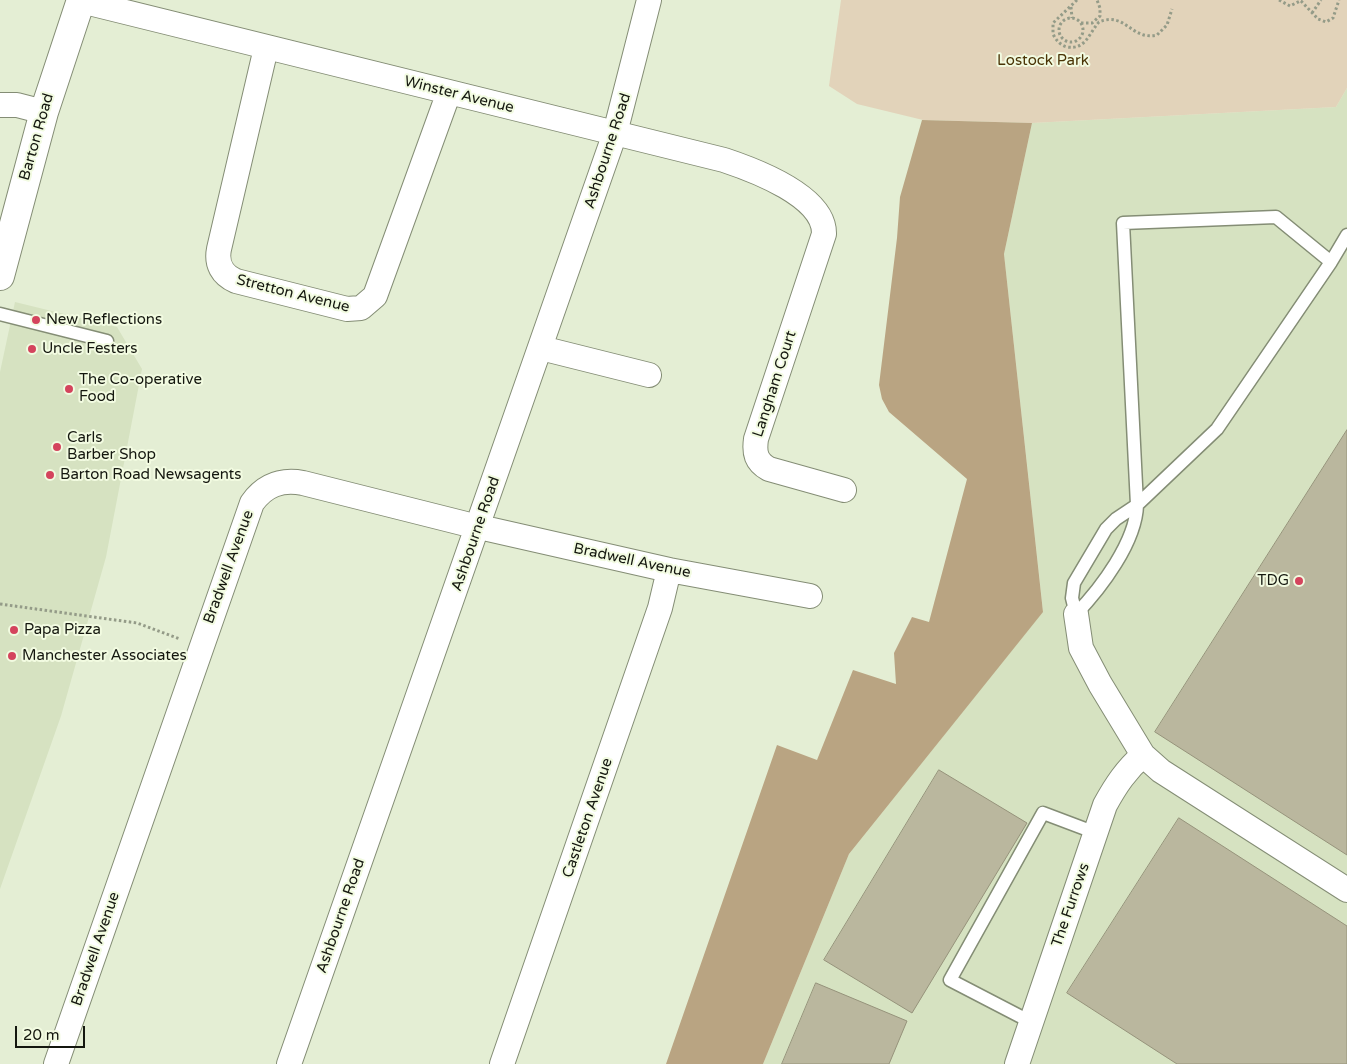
<!DOCTYPE html>
<html>
<head>
<meta charset="utf-8">
<style>
	body { margin:0 }
	#map { position:relative; width:1347px; height:1064px; overflow:hidden; background:#e4eed4; font-family:"Varela Round",sans-serif }
	canvas { display:block }
	.scale { position:absolute; left:15px; top:1026px; width:70px; height:22px; box-sizing:border-box; border:2px solid #14170f; border-top:0; padding-left:6px; font-size:15px; line-height:18px; white-space:nowrap; color:#14170f; -webkit-text-stroke:4px #f2fbe1; paint-order:stroke }
</style>
</head>
<body>
<div id="map">
<canvas width="1347" height="1064"></canvas>
<div class="scale">20 m</div>
</div>
<script>
const ctx = document.querySelector('canvas').getContext('2d');
ctx.lineJoin = 'round';
function fillPath(path, color) {
  ctx.fillStyle = color;
  ctx.fill(path, 'evenodd');
}
function strokePath(path, color, width, dash) {
  ctx.strokeStyle = color;
  ctx.lineWidth = width;
  ctx.lineCap = dash ? 'butt' : 'round';
  ctx.setLineDash(dash || []);
  ctx.stroke(path);
}
function label(font, color, halo, rows, align = 'center') {
  ctx.font = font + ' "Varela Round",sans-serif';
  ctx.lineWidth = 4;
  ctx.setLineDash([]);
  ctx.textBaseline = 'middle';
  ctx.strokeStyle = halo;
  ctx.fillStyle = color;
  for (const [text, x, y, turn = 0] of rows) {
    ctx.save();
    ctx.translate(x, y);
    ctx.rotate((+turn || 0) * Math.PI / 180);
    ctx.textAlign = isNaN(turn) ? turn : align;
    if (halo) ctx.strokeText(text, 0, 0);
    ctx.fillText(text, 0, 0);
    ctx.restore();
  }
}
fillPath(new Path2D(`
	M1347,88V1064H763L849,854L1043,611L1004,254L1032,123L1336,107Z
	M15,302L117,327L142,369L106,557L61,716L0,889V372Z`), '#d6e2c1');
fillPath(new Path2D(`
	M841,0H1347V88L1336,107L1032,123L923,120L857,104L829,86Z`), '#e2d3ba');
fillPath(new Path2D(`
	M922,120L1032,123L1004,254L1043,612L849,854L763,1064H666L777,745L817,760L853,670L896,684L894,653L912,617L929,622L967,479L889,412L882,399L879,385L897,238L900,197Z`), '#b9a482');
const building = new Path2D(`
	M1347,430V855L1155,732Z
	M939,770L1027,823L912,1013L824,960Z
	M1179,818L1347,926V1064H1177L1067,993Z
	M816,983L907,1021L889,1064H782Z`);
fillPath(building, '#bab79e');
strokePath(building, '#96937b', 1);
const lane = new Path2D(`
	M1331,262L1347,235
	M0,314L107,341
	M1076,614L1072,598L1074,583L1106,529L1116,519L1137,505L1217,429L1331,262L1276,217L1123,223L1137,505C1136,542 1101,588 1076,614
	M1031,1022L950,980L1043,813L1096,833`);
const street = new Path2D(`
	M81,1L724,160C754,170 825,196 824,234L756,439C754,453 756,462 769,469L844,490
	M266,48L219,249C216,264 222,275 236,281L347,309L361,308L375,296L449,92
	M0,105H17L44,112
	M541,348L649,375
	M1076,614L1081,648L1100,684L1143,755L1161,771L1347,890
	M56,1064L252,503C265,485 281,479 303,483L466,524L669,570L810,596
	M289,1064L615,133L649,0
	M502,1064L660,608L669,570
	M1017,1064L1105,805C1116,785 1126,770 1143,755`);
const secondary = new Path2D(`
	M0,276L44,112L81,0`);
strokePath(lane, '#848d75', 15);
strokePath(street, '#848d75', 26);
strokePath(secondary, '#848d75', 30);
strokePath(new Path2D(`
	M1077,0L1053,23V34C1056,40 1060,45 1067,47C1086,50 1089,33 1099,22C1126,11 1131,41 1157,35L1167,25L1172,9
	M1279,0L1290,6L1302,0
	M1301,1L1318,19L1326,22L1333,18L1339,0
	M1071,7L1072,18
	M1312,13L1321,0
	M1059 30a12 12 0 1 1 24 0a12 12 0 1 1-24 0Z
	M1081,23H1092L1100,16V8L1097,0
	M0,604L137,623L180,639`), '#949b88', 3, [2.5, 2.5]);
strokePath(lane, '#fff', 12);
strokePath(street, '#fff', 24);
strokePath(secondary, '#fff', 28);
for (const [x, y, r, color] of [
	[36,320,5,"#d4445d"],
	[32,349,5,"#d4445d"],
	[69,389,5,"#d4445d"],
	[57,447,5,"#d4445d"],
	[50,475,5,"#d4445d"],
	[1299,581,5,"#d4445d"],
	[14,630,5,"#d4445d"],
	[12,656,5,"#d4445d"]
]) {
  const dot = new Path2D();
  dot.arc(x, y, r, 0, 2 * Math.PI);
  ctx.fillStyle = color;
  ctx.fill(dot);
  strokePath(dot, '#f2fbe1', 2);
}
label('15px', '#4a3406', '#f2fbe1', [
	["Lostock Park",1043,61]
]);
label('15px', '#14170f', '#f2fbe1', [
	["Winster Avenue",459,95,14],
	["Barton Road",37,137,-74],
	["Ashbourne Road",608,151,-72],
	["Stretton Avenue",293,294,14],
	["Langham Court",775,384,-72],
	["Ashbourne Road",476,534,-71],
	["Bradwell Avenue",632,561,12],
	["Bradwell Avenue",229,567,-70],
	["Castleton Avenue",588,818,-71],
	["The Furrows",1071,905,-71],
	["Ashbourne Road",341,916,-71],
	["Bradwell Avenue",96,949,-71]
]);
label('15px', '#14170f', '#f2fbe1', [
	["New Reflections",46,320],
	["Uncle Festers",42,349],
	["The Co-operative",79,380],
	["Food",79,397],
	["Carls",67,438],
	["Barber Shop",67,455],
	["Barton Road Newsagents",60,475],
	["TDG",1289,581,"right"],
	["Papa Pizza",24,630],
	["Manchester Associates",22,656]
], 'left');
</script>
</body>
</html>
